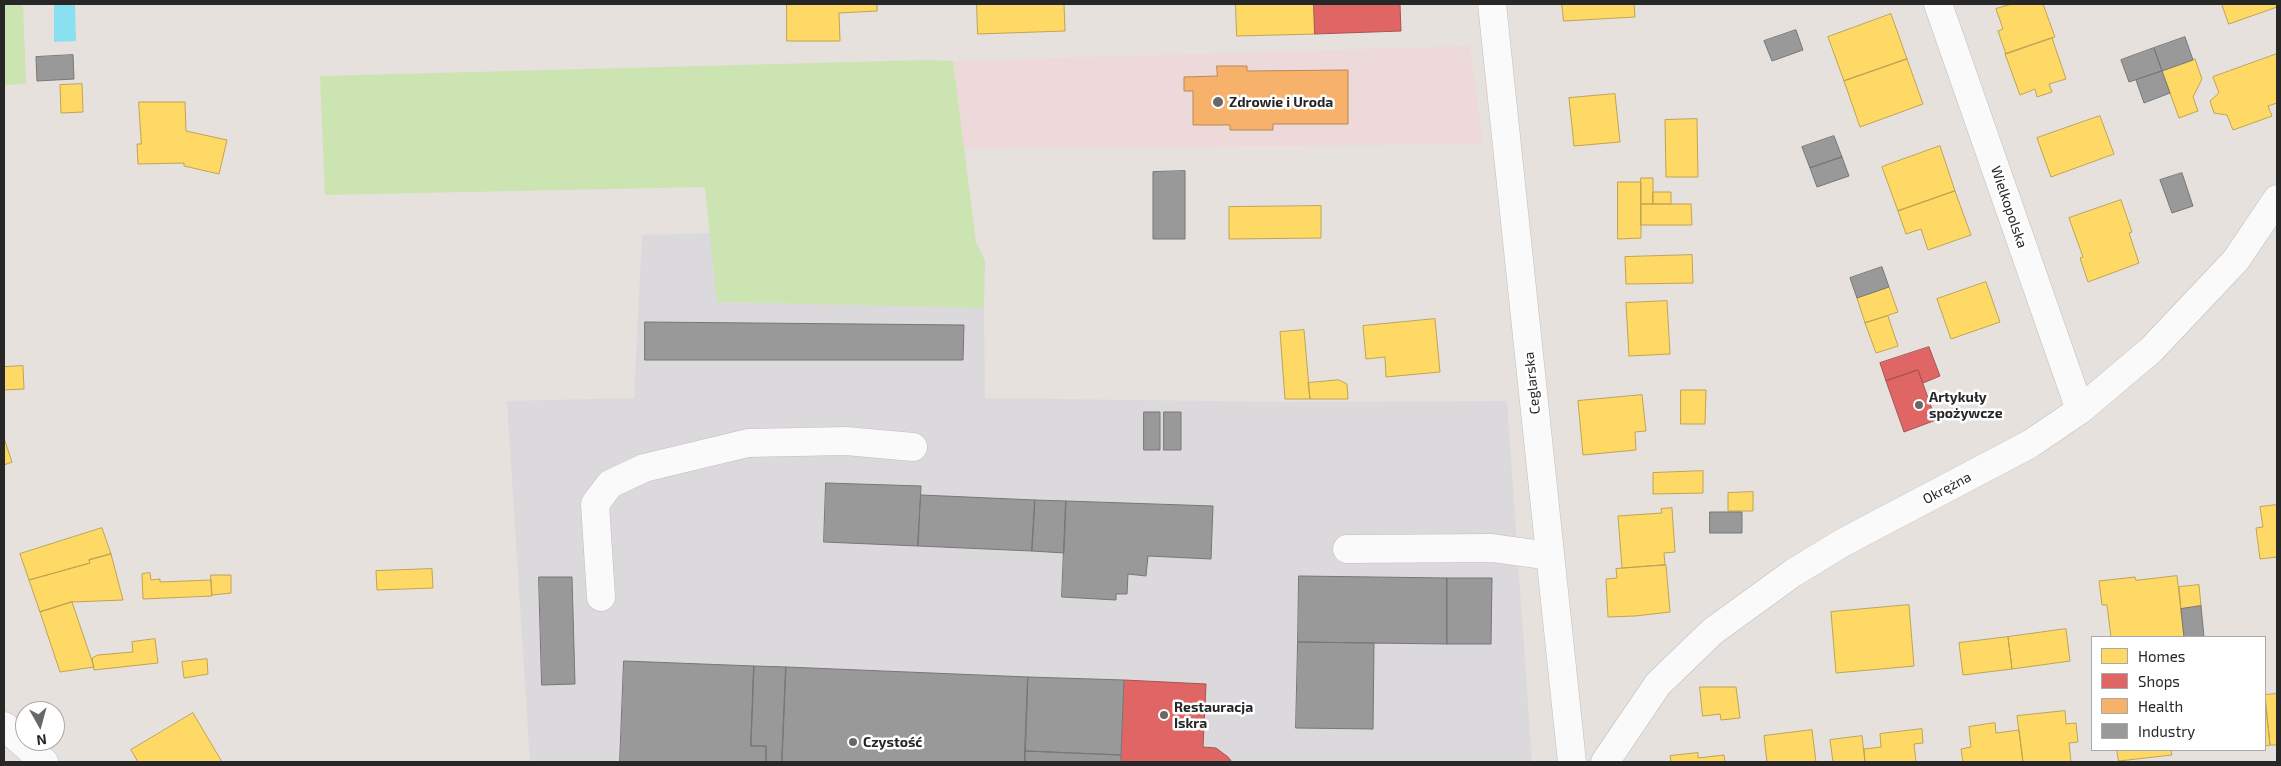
<!DOCTYPE html>
<html>
<head>
<meta charset="utf-8">
<style>
	body { margin:0 }
	#map { position:relative; width:2281px; height:766px; overflow:hidden; background:#e6e1dc; font-family:"Exo 2",sans-serif }
	canvas { display:block }
	.frame { position:absolute; inset:0; border:5px solid #272727; pointer-events:none }
	.legend { position:absolute; left:2091px; top:636px; width:175px; height:115px; box-sizing:border-box; background:#fff; border:1px solid #a9a9a9; margin:0; padding:6px 9px; list-style:none; font-size:15px; color:#272727 }
	.legend li { display:flex; align-items:center; gap:10px; height:25px }
	.legend b { width:25px; border:1px solid #a9a9a9 }
	.north { position:absolute; left:15px; top:701px; width:50px; height:50px; box-sizing:border-box; background:#fff; border:1px solid #a9a9a9; border-radius:50%; rotate:173deg; font-size:14px; font-weight:700; line-height:20px; text-align:center; color:#272727 }
	.north::after { content:''; display:block; margin:auto; width:18px; height:22px; background:#6a6866; clip-path:polygon(50% 0,100% 100%,50% 72%,0 100%) }
</style>
</head>
<body>
<div id="map">
<canvas width="2281" height="766"></canvas>
<div class="frame"></div>
<ul class="legend">
<li><b style="height:14px;background:#ffd966"></b>Homes</li>
<li><b style="height:14px;background:#e06666"></b>Shops</li>
<li><b style="height:14px;background:#f6b26b"></b>Health</li>
<li><b style="height:14px;background:#999"></b>Industry</li>
</ul>
<div class="north">N</div>
</div>
<script>
const ctx = document.querySelector('canvas').getContext('2d');
ctx.lineJoin = 'round';
function fillPath(path, color) {
  ctx.fillStyle = color;
  ctx.fill(path, 'evenodd');
}
function strokePath(path, color, width, dash) {
  ctx.strokeStyle = color;
  ctx.lineWidth = width;
  ctx.lineCap = dash ? 'butt' : 'round';
  ctx.setLineDash(dash || []);
  ctx.stroke(path);
}
function label(font, color, halo, rows, align = 'center') {
  ctx.font = font + ' "Exo 2",sans-serif';
  ctx.lineWidth = 5;
  ctx.setLineDash([]);
  ctx.textBaseline = 'middle';
  ctx.strokeStyle = halo;
  ctx.fillStyle = color;
  for (const [text, x, y, turn = 0] of rows) {
    ctx.save();
    ctx.translate(x, y);
    ctx.rotate((+turn || 0) * Math.PI / 180);
    ctx.textAlign = isNaN(turn) ? turn : align;
    if (halo) ctx.strokeText(text, 0, 0);
    ctx.fillText(text, 0, 0);
    ctx.restore();
  }
}
fillPath(new Path2D(`
	M711,233L718,302L984,308L985,398L1285,402L1507,401L1532,762H530L507,401L634,398L642,235Z`), '#dbd9dc');
fillPath(new Path2D(`
	M1470,46L1483,144L964,149L953,61Z`), '#eed9da');
fillPath(new Path2D(`
	M4,4H23L26,84L4,85Z
	M929,60L953,61L976,242L985,261L984,308L717,302L705,187L325,195L320,76Z`), '#cce4b1');
fillPath(new Path2D(`
	M54,4H75L76,41L54,42Z`), '#88e0f0');
const homes = new Path2D(`
	M787,4H877V11L839,13L840,41H787Z
	M977,4H1064L1065,31L978,34Z
	M1236,4H1314L1315,34L1237,36Z
	M1562,4H1634L1635,17L1564,21Z
	M2012,4H2043L2055,37L2006,54L1998,31L2003,29L1996,9Z
	M2222,4H2277V7L2229,24Z
	M1891,14L1907,59L1844,81L1828,37Z
	M2052,38L2066,79L2049,84L2052,92L2037,97L2035,89L2020,95L2005,54Z
	M2277,54V103L2268,106L2272,116L2233,130L2227,115L2214,113L2210,101L2219,93L2213,77Z
	M1907,59L1923,104L1860,127L1844,81Z
	M2195,59L2202,79L2193,97L2198,111L2179,118L2162,71Z
	M82,84L83,112L61,113L60,85Z
	M1615,94L1620,142L1574,146L1569,98Z
	M139,102H185L186,131L227,140L219,174L184,166V163L138,164L137,144H141Z
	M2100,116L2114,154L2051,177L2037,138Z
	M1697,119L1698,177H1666L1665,120Z
	M1940,146L1955,191L1898,211L1882,167Z
	M1641,178H1653V204H1641Z
	M1618,182H1641V238L1618,239Z
	M1955,191L1971,235L1928,250L1921,229L1906,234L1898,211Z
	M1653,192H1671V204H1653Z
	M2121,200L2132,232L2129,233L2139,263L2088,282L2080,258L2083,257L2069,218Z
	M1641,204H1691L1692,225H1641Z
	M1321,206V238L1229,239V207Z
	M1692,255L1693,283L1626,284L1625,257Z
	M1986,282L2000,322L1951,339L1937,299Z
	M1889,287L1898,312L1865,323L1857,298Z
	M1667,301L1670,354L1629,356L1626,303Z
	M1888,316L1898,346L1876,353L1865,323Z
	M1435,319L1440,372L1386,377L1385,357L1366,359L1363,326Z
	M1304,330L1310,399H1285L1280,332Z
	M23,366L24,389L4,390V367Z
	M1339,380L1347,384L1348,399H1310L1308,383Z
	M1681,390H1706L1705,424H1681Z
	M1642,395L1646,431L1635,432L1636,450L1583,455L1578,401Z
	M4,438L12,462L4,465Z
	M1703,471V493L1653,494V473Z
	M1753,492V511H1728V493Z
	M2277,505V557L2260,559L2256,528L2263,527L2260,507Z
	M1672,508L1675,552L1664,553L1665,565L1622,568L1618,516L1662,513L1661,509Z
	M102,528L111,554L89,560L90,563L29,580L20,554Z
	M111,554L123,600L72,602L40,612L29,580L90,563L89,560Z
	M1666,565L1670,612L1635,616L1608,617L1606,579L1617,578L1616,569Z
	M432,569L433,588L377,590L376,571Z
	M150,573L151,580L160,579V582L211,580L212,596L143,599L142,574Z
	M211,575H231V593L212,595Z
	M2177,576L2184,637H2111L2107,605H2102L2099,581L2135,577L2136,580Z
	M2199,585L2201,606L2181,609L2179,587Z
	M72,602L94,667L60,672L40,612Z
	M1909,605L1914,666L1836,673L1831,612Z
	M2066,629L2070,661L2012,669L2008,637Z
	M2008,637L2012,669L1963,675L1959,643Z
	M155,639L158,663L94,670L92,658L98,655L133,652L132,642Z
	M207,659L208,674L184,678L182,662Z
	M1700,687H1736L1740,718L1721,720L1720,714L1703,716Z
	M2277,694V745H2270L2265,695Z
	M2265,699L2270,745L2265,746Z
	M2065,711L2066,724L2076,723L2078,742L2069,743L2071,762H2023L2017,716Z
	M193,713L222,762H138L131,750Z
	M1995,723L1996,733L2019,730L2023,762H1963L1961,749L1971,747L1969,727Z
	M1922,729L1923,743L1914,744L1916,762H1865L1864,749L1881,747L1880,734Z
	M1812,730L1816,762H1767L1764,736Z
	M1862,736L1865,762H1833L1830,740Z
	M2117,750H2171L2172,755L2119,761Z
	M1698,753V758L1724,755L1725,762H1671L1670,756Z`);
fillPath(homes, '#ffd966');
strokePath(homes, '#bea453', 1);
const shops = new Path2D(`
	M1314,4H1400L1401,31L1315,34Z
	M1929,347L1940,376L1923,383L1918,370L1886,381L1880,363Z
	M1918,370L1936,420L1904,432L1886,381Z
	M1124,680L1206,684L1203,747L1216,748L1228,757L1232,762H1121Z`);
fillPath(shops, '#e06666');
strokePath(shops, '#a85353', 1);
const health = new Path2D(`
	M1217,66H1247V71L1348,70V124H1273V130H1230V125H1193V91H1184V77L1217,76Z`);
fillPath(health, '#f6b26b');
strokePath(health, '#b88857', 1);
const industry = new Path2D(`
	M1796,30L1803,50L1772,61L1764,41Z
	M2185,37L2193,60L2162,71L2154,48Z
	M2154,48L2162,71L2129,82L2121,60Z
	M73,55L74,79L37,81L36,57Z
	M2162,71L2170,93L2144,103L2136,80Z
	M1834,136L1842,157L1810,168L1802,147Z
	M1842,157L1849,176L1817,187L1810,168Z
	M1185,171V239H1153V172Z
	M2182,173L2193,206L2172,213L2160,180Z
	M1882,267L1889,287L1857,298L1850,278Z
	M645,322L964,325L963,360H645Z
	M1144,412H1160V450H1144Z
	M1164,412H1181V450H1164Z
	M826,483L921,486L918,546L824,542Z
	M921,495L1035,500L1032,551L918,546Z
	M1035,500L1066,501L1064,553L1032,551Z
	M1066,501L1213,506L1211,559L1148,556L1146,576L1128,574L1127,594H1116V600L1062,597Z
	M1710,512H1742V533H1710Z
	M1299,576L1447,578V644L1298,642Z
	M539,577H572L575,684L542,685Z
	M1447,578H1492L1491,644H1447Z
	M2201,606L2204,637H2184L2181,609Z
	M1298,642L1374,643L1373,729L1296,728Z
	M624,661L754,666L751,746H766V762H620Z
	M754,666L786,667L782,762H750H766V746H751Z
	M786,667L1028,677L1025,762H782Z
	M1028,677L1124,680L1121,755L1025,751Z
	M1025,751L1121,755V762H1025Z`);
fillPath(industry, '#999');
strokePath(industry, '#777', 1);
const minor = new Path2D(`
	M1492,4L1572,762
	M1938,4L2080,410
	M1347,549L1492,548L1550,556
	M601,597L595,504L610,484L644,468L748,443L846,441L913,447
	M4,726L44,762
	M1605,762L1658,684L1713,631L1793,573L1842,543L2030,444L2080,410L2151,350L2236,260L2277,199`);
strokePath(minor, '#bfbebe', 29);
strokePath(minor, '#fbfafa', 28);
for (const [x, y, r, color] of [
	[1218,102,6,"#6a6866"],
	[1919,405,5,"#6a6866"],
	[1164,715,5,"#6a6866"],
	[853,742,5,"#6a6866"]
]) {
  const dot = new Path2D();
  dot.arc(x, y, r, 0, 2 * Math.PI);
  ctx.fillStyle = color;
  ctx.fill(dot);
  strokePath(dot, '#fff', 2);
}
label('bold 14px', '#272727', '#fff', [
	["Zdrowie i Uroda",1229,102],
	["Artykuły",1929,397],
	["spożywcze",1929,413],
	["Restauracja",1174,707],
	["Iskra",1174,723],
	["Czystość",863,742]
], 'left');
label('14px', '#272727', '#fff', [
	["Wielkopolska",2009,207,71],
	["Ceglarska",1532,383,-96],
	["Okrężna",1947,488,-28]
]);
</script>
</body>
</html>
